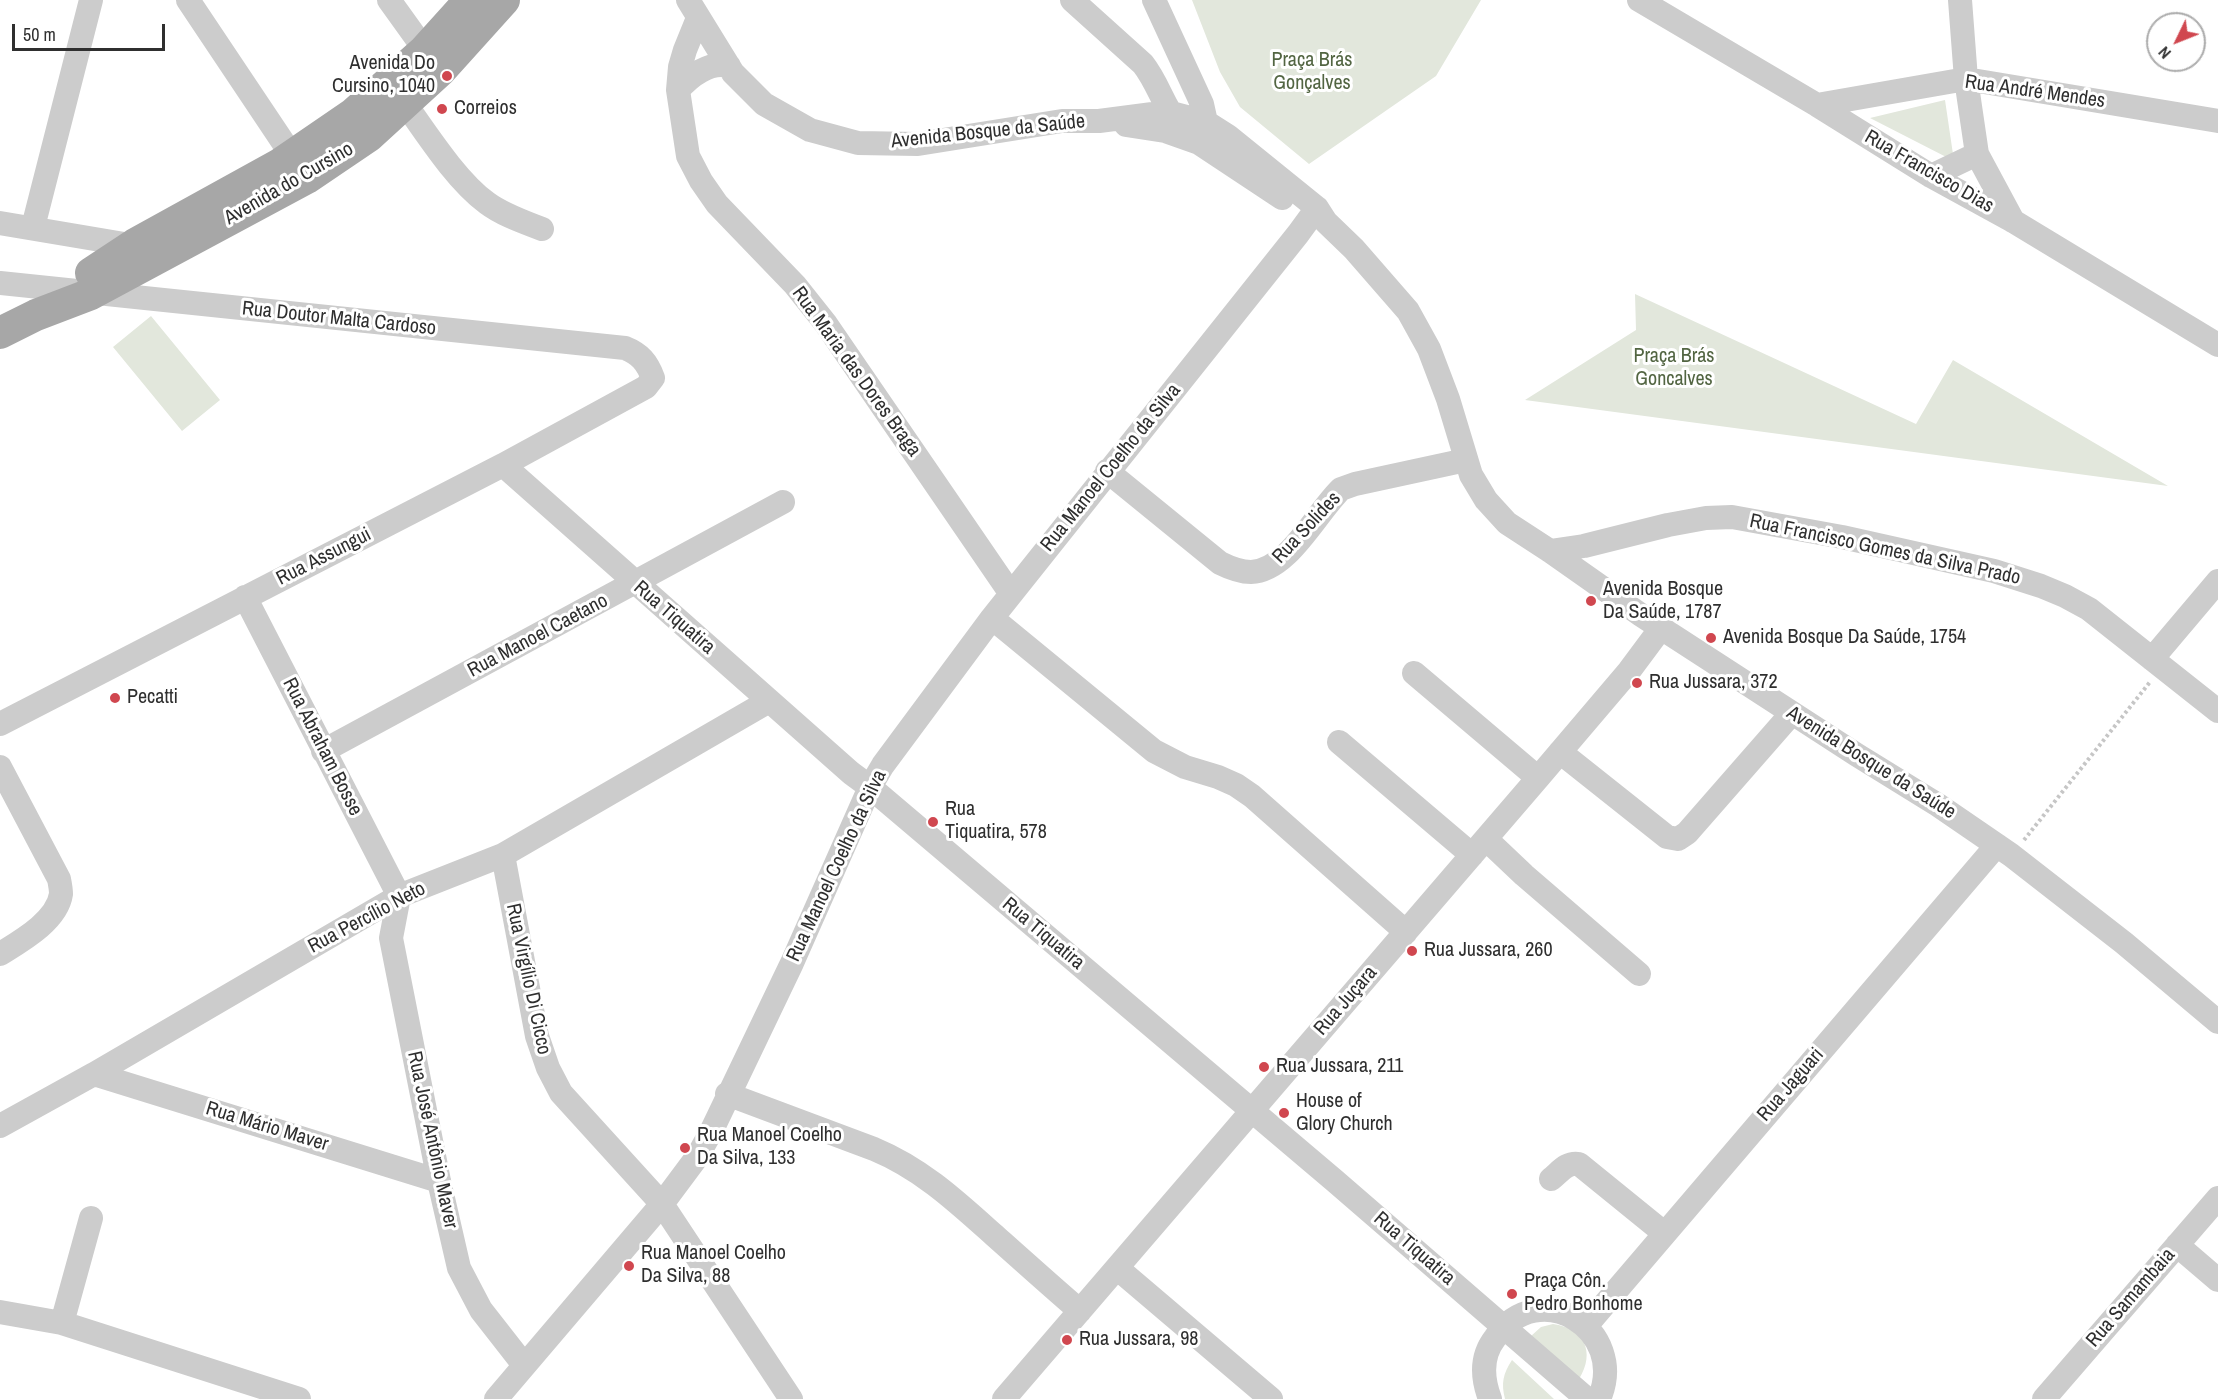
<!DOCTYPE html>
<html>
<head>
<meta charset="utf-8">
<style>
	body { margin:0 }
	#map { position:relative; width:2218px; height:1399px; overflow:hidden; background:#fff; font-family:"Archivo Narrow",sans-serif }
	canvas { display:block }
	.north { position:absolute; left:2146px; top:12px; width:60px; height:60px; box-sizing:border-box; background:#fff; border:2px solid #acacac; border-radius:50%; rotate:227deg; font-size:16px; font-weight:700; line-height:24px; text-align:center; color:#2f2f2f }
	.north::after { content:''; display:block; margin:auto; width:21px; height:27px; background:#d0474f; clip-path:polygon(50% 0,100% 100%,50% 72%,0 100%) }
	.scale { position:absolute; left:12px; top:24px; width:153px; height:27px; box-sizing:border-box; border:3px solid #2f2f2f; border-top:0; padding-left:8px; font-size:18px; line-height:21px; white-space:nowrap; color:#2f2f2f; -webkit-text-stroke:4px #fff; paint-order:stroke }
</style>
</head>
<body>
<div id="map">
<canvas width="2218" height="1399"></canvas>
<div class="north">N</div>
<div class="scale">50 m</div>
</div>
<script>
const ctx = document.querySelector('canvas').getContext('2d');
ctx.lineJoin = 'round';
function fillPath(path, color) {
  ctx.fillStyle = color;
  ctx.fill(path, 'evenodd');
}
function strokePath(path, color, width, dash) {
  ctx.strokeStyle = color;
  ctx.lineWidth = width;
  ctx.lineCap = dash ? 'butt' : 'round';
  ctx.setLineDash(dash || []);
  ctx.stroke(path);
}
function label(font, color, halo, rows, align = 'center') {
  ctx.font = font + ' "Archivo Narrow",sans-serif';
  ctx.lineWidth = 6;
  ctx.setLineDash([]);
  ctx.textBaseline = 'middle';
  ctx.strokeStyle = halo;
  ctx.fillStyle = color;
  for (const [text, x, y, turn = 0] of rows) {
    ctx.save();
    ctx.translate(x, y);
    ctx.rotate((+turn || 0) * Math.PI / 180);
    ctx.textAlign = isNaN(turn) ? turn : align;
    if (halo) ctx.strokeText(text, 0, 0);
    ctx.fillText(text, 0, 0);
    ctx.restore();
  }
}
fillPath(new Path2D(`
	M1192,0H1481L1436,76L1309,164L1240,107L1220,72Z
	M1945,100L1954,161L1870,118Z
	M1635,294L1916,424L1953,360L2168,486L1525,400L1636,330Z
	M151,316L220,400L182,431L113,347Z
	M1553,1324C1584,1328 1596,1352 1579,1379L1531,1336L1541,1327Z
	M1512,1360L1554,1399H1505C1501,1383 1503,1374 1512,1360Z`), '#e2e7dc');
strokePath(new Path2D(`
	M2024,840L2150,682`), '#c6c6c6', 4, [3, 3]);
strokePath(new Path2D(`
	M188,0L301,169
	M389,0L435,64
	M688,0L733,73L764,104L810,130L858,143L918,144L1062,121H1099L1168,112L1206,122L1228,136L1317,208L1326,222L1354,249L1408,311L1429,349L1448,399L1471,475L1486,500L1507,523L1550,551L1641,615L1857,755L1938,805L2011,855L2124,943L2218,1022
	M1072,0L1143,64C1158,83 1163,105 1178,124
	M1154,0L1202,104L1206,122L1201,136
	M1639,0L1817,105L1931,176L2013,221L2218,345
	M1960,0L1966,79L1977,154L2013,221
	M698,18L685,50L680,67L678,90L688,156L701,181L717,204L795,285L826,324L1011,594
	M678,90C690,76 710,61 729,66
	M396,91C422,126 453,178 487,203C503,215 524,222 542,229
	M1817,105L1966,79L2218,121
	M1126,125L1165,131L1199,143L1282,198
	M1931,176L1977,154
	M0,223L142,247
	M33,227L91,0
	M0,283L625,348C640,354 647,362 653,378L646,387L503,465L0,724
	M503,465L851,773L870,787L1335,1181L1587,1399
	M1107,471L1220,563C1230,568 1240,572 1251,572C1288,571 1316,513 1341,489L1355,484L1466,460
	M1550,551L1584,546L1668,525L1706,518L1732,517L1842,537L1994,571L2041,586L2065,596L2089,609L2218,711
	M245,597L399,896L391,938L439,1181L459,1268L481,1310L524,1365
	M992,618L1154,751L1185,767L1218,777L1236,785L1252,796L1406,932
	M2152,659L2218,581
	M1414,673L1538,778
	M1339,742L1472,855
	M323,751L783,502
	M1560,752L1667,837L1678,839L1687,833L1792,713
	M0,767L59,879C60,884 61,889 61,894C57,921 21,941 0,954
	M1486,839L1524,875L1639,974
	M503,855L537,1036L548,1068L561,1093L662,1204L791,1399
	M94,1074L439,1181
	M727,1094L874,1149C922,1169 956,1201 994,1235C1022,1260 1051,1286 1080,1311
	M0,1126L94,1074L399,896L503,855L769,701
	M1551,1179C1560,1172 1566,1162 1579,1164L1664,1233
	M2177,1245L2218,1280
	M1117,1268L1271,1399
	M0,1312L62,1323L299,1399
	M62,1323L91,1218
	M1586,1326L1997,845
	M496,1399L662,1204L697,1157L711,1132L792,963L870,787L883,765L992,618L1298,234L1317,208
	M1004,1399L1538,778L1629,671L1661,628
	M1490,1399C1482,1378 1481,1356 1495,1338C1539,1274 1629,1330 1599,1399
	M2044,1399L2218,1198`), '#ccc', 24);
strokePath(new Path2D(`
	M91,273L135,244L280,164L353,114L424,51L470,0
	M0,333L36,315L91,294L307,178L369,136L440,71L504,0`), '#a7a7a7', 32);
for (const [x, y, r, color] of [
	[447,76,6,"#d0474f"],
	[442,109,6,"#d0474f"],
	[1591,601,6,"#d0474f"],
	[1711,638,6,"#d0474f"],
	[1637,683,6,"#d0474f"],
	[115,698,6,"#d0474f"],
	[933,822,6,"#d0474f"],
	[1412,951,6,"#d0474f"],
	[1264,1067,6,"#d0474f"],
	[1284,1113,6,"#d0474f"],
	[685,1148,6,"#d0474f"],
	[629,1266,6,"#d0474f"],
	[1512,1294,6,"#d0474f"],
	[1067,1340,6,"#d0474f"]
]) {
  const dot = new Path2D();
  dot.arc(x, y, r, 0, 2 * Math.PI);
  ctx.fillStyle = color;
  ctx.fill(dot);
  strokePath(dot, '#fff', 2);
}
label('20px', '#526542', '#fff', [
	["Praça Brás",1312,61],
	["Gonçalves",1312,84],
	["Praça Brás",1674,357],
	["Goncalves",1674,380]
]);
label('20px', '#2f2f2f', '#fff', [
	["Avenida Do",435,64,"right"],
	["Cursino, 1040",435,87,"right"],
	["Correios",454,109],
	["Avenida Bosque",1603,590],
	["Da Saúde, 1787",1603,613],
	["Avenida Bosque Da Saúde, 1754",1723,638],
	["Rua Jussara, 372",1649,683],
	["Pecatti",127,698],
	["Rua",945,810],
	["Tiquatira, 578",945,833],
	["Rua Jussara, 260",1424,951],
	["Rua Jussara, 211",1276,1067],
	["House of",1296,1102],
	["Glory Church",1296,1125],
	["Rua Manoel Coelho",697,1136],
	["Da Silva, 133",697,1159],
	["Rua Manoel Coelho",641,1254],
	["Da Silva, 88",641,1277],
	["Praça Côn.",1524,1282],
	["Pedro Bonhome",1524,1305],
	["Rua Jussara, 98",1079,1340]
], 'left');
label('20px', '#2f2f2f', '#fff', [
	["Rua André Mendes",2035,92,8],
	["Avenida Bosque da Saúde",988,132,-6],
	["Rua Francisco Dias",1929,172,30],
	["Avenida do Cursino",289,184,-30],
	["Rua Doutor Malta Cardoso",339,319,6],
	["Rua Maria das Dores Braga",856,372,54],
	["Rua Manoel Coelho da Silva",1111,468,-51],
	["Rua Solides",1307,528,-47],
	["Rua Francisco Gomes da Silva Prado",1885,550,12],
	["Rua Assungui",324,557,-27],
	["Rua Tiquatira",674,618,41],
	["Rua Manoel Caetano",538,636,-28],
	["Rua Abraham Bosse",322,747,63],
	["Avenida Bosque da Saúde",1871,763,32],
	["Rua Manoel Coelho da Silva",837,866,-65],
	["Rua Percílio Neto",367,918,-28],
	["Rua Tiquatira",1043,934,40],
	["Rua Virgílio Di Cicco",528,979,78],
	["Rua Juçara",1346,1001,-49],
	["Rua Jaguari",1791,1085,-49],
	["Rua Mário Maver",267,1127,17],
	["Rua José Antônio Maver",432,1140,78],
	["Rua Tiquatira",1414,1249,41],
	["Rua Samambaia",2131,1298,-49]
]);
</script>
</body>
</html>
